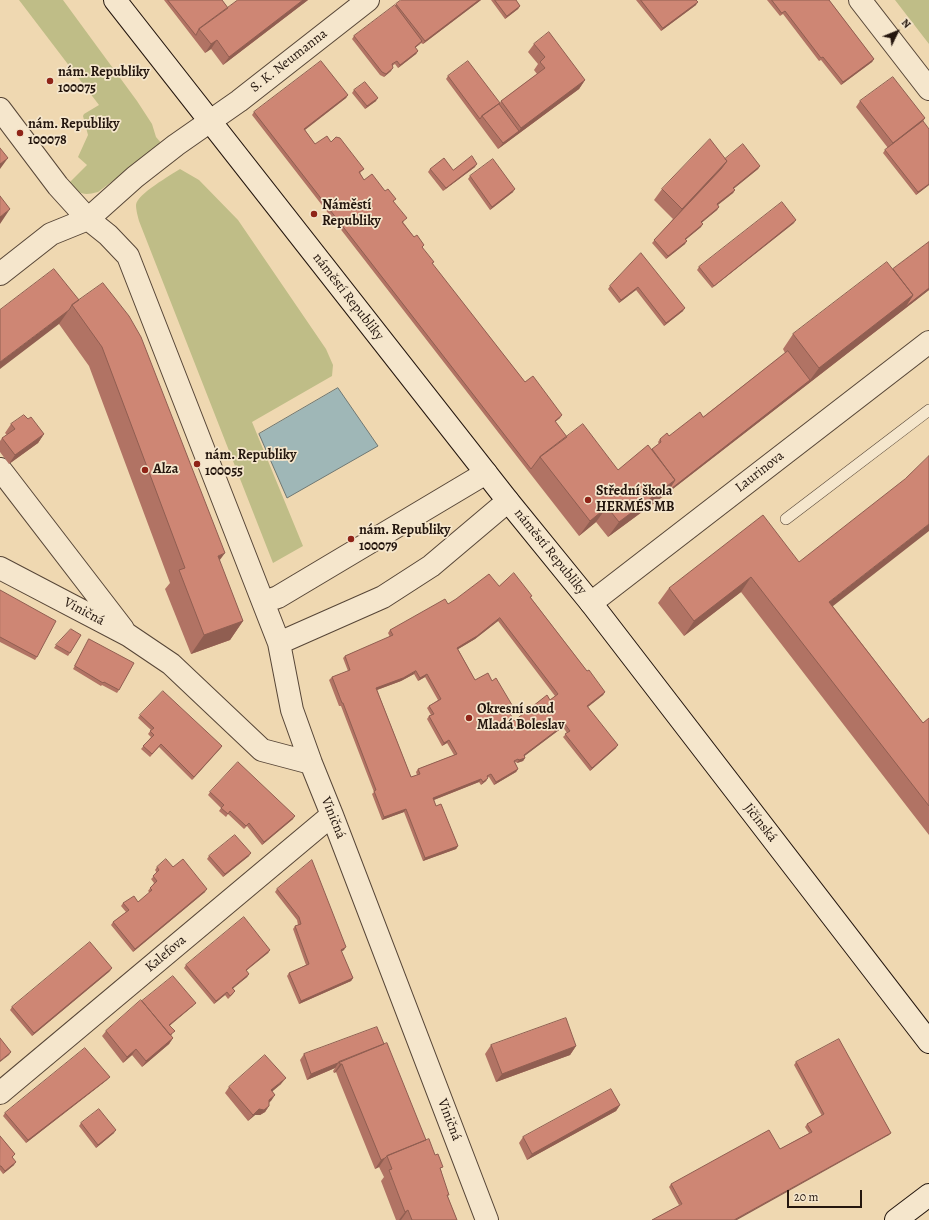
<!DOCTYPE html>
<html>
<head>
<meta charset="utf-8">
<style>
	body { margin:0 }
	#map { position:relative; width:929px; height:1220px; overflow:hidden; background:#efd8b1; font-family:Alegreya,serif }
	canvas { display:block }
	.north { position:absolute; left:877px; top:12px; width:40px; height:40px; -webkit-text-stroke:3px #f5e6cc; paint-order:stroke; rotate:47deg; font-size:11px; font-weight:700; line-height:16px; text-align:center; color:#24160e }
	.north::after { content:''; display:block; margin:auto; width:14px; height:18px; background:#24160e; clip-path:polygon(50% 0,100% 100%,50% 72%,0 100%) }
	.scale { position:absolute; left:787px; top:1190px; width:75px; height:18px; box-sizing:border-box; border:2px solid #24160e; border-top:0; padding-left:5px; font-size:12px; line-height:14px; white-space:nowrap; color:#24160e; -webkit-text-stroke:3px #f5e6cc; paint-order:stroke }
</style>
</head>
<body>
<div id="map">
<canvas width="929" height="1220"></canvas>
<div class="north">N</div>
<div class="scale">20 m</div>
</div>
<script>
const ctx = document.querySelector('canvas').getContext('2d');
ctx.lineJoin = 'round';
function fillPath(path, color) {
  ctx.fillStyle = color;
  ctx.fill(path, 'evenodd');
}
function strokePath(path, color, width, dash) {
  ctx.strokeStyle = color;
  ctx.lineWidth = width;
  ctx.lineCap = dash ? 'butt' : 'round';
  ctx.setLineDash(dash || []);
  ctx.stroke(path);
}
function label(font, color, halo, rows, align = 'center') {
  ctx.font = font + ' Alegreya,serif';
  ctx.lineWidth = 3.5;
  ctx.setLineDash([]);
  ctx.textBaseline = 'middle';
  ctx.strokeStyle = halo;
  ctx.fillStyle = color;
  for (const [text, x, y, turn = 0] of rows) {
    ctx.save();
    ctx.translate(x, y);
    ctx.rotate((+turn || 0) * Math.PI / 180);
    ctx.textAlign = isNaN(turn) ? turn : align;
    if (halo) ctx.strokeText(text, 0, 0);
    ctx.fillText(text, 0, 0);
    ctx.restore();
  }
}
fillPath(new Path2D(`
	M19,0H63L137,101L152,124L156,137L162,144L98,192C83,196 79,194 69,183L87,165L78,157L88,135L83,116L84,114L99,105Z
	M895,0H929V44Z
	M180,169L199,180L238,220L326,349L333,365L332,376L252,422L303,546L273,563L139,221C138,217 136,210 136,205C137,194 171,175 180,169Z`), '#bfbd87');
const water = new Path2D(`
	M338,388L378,446L287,498L259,434Z`);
fillPath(water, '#9fb7b7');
strokePath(water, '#6e7773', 1);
const lane = new Path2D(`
	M786,519L929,410`);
const street = new Path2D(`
	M860,0L929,89
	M0,109L58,186L88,219L108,235L128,256L279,643L292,710L311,763L332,815L487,1220
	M0,274L51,234L88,219L135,177L176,145L239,101L368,0
	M0,469L123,629
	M0,568L128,635L171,664L262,750L311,763
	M264,602L278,597L486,473
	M591,603L929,342
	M279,643L383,597L431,566L508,501
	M0,1093L332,815`);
const secondary = new Path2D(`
	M115,0L508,501L591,603L929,1042
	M896,1220L929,1195`);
strokePath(lane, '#574637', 12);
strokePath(street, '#574637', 24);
strokePath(secondary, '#24160e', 24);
strokePath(lane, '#f5e6cc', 11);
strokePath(street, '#f5e6cc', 22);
strokePath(secondary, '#f5e6cc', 22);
fillPath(new Path2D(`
	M164,0H222L228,8L238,0H308L223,65L211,49L205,53Z
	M481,0L423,44L421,43L415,48L418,51L416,54L398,68L395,64L392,66L391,71L384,77L380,75L352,39L354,36L395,6L396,4Z
	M491,0H516L520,6L518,9L505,19Z
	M636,0H696V5L661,31Z
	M767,0H829L874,59L872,62L841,85L821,60L819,61L783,14L780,16Z
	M534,44L585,80L579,89L498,149L446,79L448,76L500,103L501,101L537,74L534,70L538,64L528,52Z
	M354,90L376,101L365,109L352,93Z
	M348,95L346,98L305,130L315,144L331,142L364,169L360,173L364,180L394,202L404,221L403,222L414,237L424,245L422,247L432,264L525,382L560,418L555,422L567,437L618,470L652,449L659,444L658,442L660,439L669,436L703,417L785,353L783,349L793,334L893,269L929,242V290L665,495L608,537L596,522L579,536L529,472L252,115L254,112Z
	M860,101L925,118L923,121L929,185L916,195L883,153L885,150L888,148L856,107Z
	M725,159L760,166L758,169L733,189L735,190L733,193L718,205L719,207L717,210L702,222L701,227L686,239L685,244L666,259L652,243L673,219L654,200L662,189Z
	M475,167L443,191L428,172L430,169L453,170Z
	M470,176L513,192L490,210L468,179Z
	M794,223L712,288L697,270L699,267Z
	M641,253L683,311L664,326L636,290L619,303L608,289L610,286Z
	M79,300L219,560L243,621L230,640L191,654L165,589L170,583L89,366L59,324L0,310Z
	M28,419L44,434L38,443L9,464L0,452V441L2,438L7,435L5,433L11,424Z
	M799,562L923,723L929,718V835L741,592L684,636L658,603L669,588Z
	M499,586L531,598L587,671L605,692L603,695L588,707L616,748L590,771L563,737L567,733L563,727L524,756L525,758L523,761L517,763L516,762H515L518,769L516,772L494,785L489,777H488L486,781L481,785L479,782L434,800L436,806L458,846L456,849L423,861L404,812L382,820L372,794L374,792L341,706H339L329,680L332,677L348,671L343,658L345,656L390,637L388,633L390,630L448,604ZM498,621L555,696L550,700L514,721L508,709L510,708L492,681L475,680L458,649L475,639ZM414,674L418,681L425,677L438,700L429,706L427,708L431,715L429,716L427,719L442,746L447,743L454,755L418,769L416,772L417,775L411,777L377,690L401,681Z
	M0,590L37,657L35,660L0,642Z
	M89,639L119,690L117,693L102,685L101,686L73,669Z
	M56,645L70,653L68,656L54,648Z
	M140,715L222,746L192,780L159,747L150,757L141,749L151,737L148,734L151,730L138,718Z
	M210,792L293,819L262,845L247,826L244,829L228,814L226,817L219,811L221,808L208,795Z
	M209,856H249L223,877L207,859Z
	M157,867H173L205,892L133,952L111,925L113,922L126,912L121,906L123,903L138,902L150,893L148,891L154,883L151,879L157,873L155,870Z
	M277,889L344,950L341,951L353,978L351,981L299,1004L287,976L289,973L306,965L293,929L295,926L298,925L297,920L275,892Z
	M270,950L268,953L246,971L249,974L247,977L233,988L235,991L233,994L228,999L225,995L214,1004L184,968L186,965Z
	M110,971L32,1036L10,1010L12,1007Z
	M142,1001L193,1006L170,1025L172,1034L171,1036L173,1038L169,1044L142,1067L132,1055L123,1063L102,1036L106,1031Z
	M384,1044L426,1140L441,1170L448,1197L457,1220H396L381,1181L384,1177L379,1167L375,1169L339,1080L336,1072L334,1073L333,1071L335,1068L307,1080L300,1060L304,1054Z
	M491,1045L576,1046L570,1055L496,1082L485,1054Z
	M796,1062L889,1135L679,1205L669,1187L671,1184L780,1149L809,1133L805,1127L807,1124L822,1116L794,1065Z
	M107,1080L26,1143L3,1116L5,1113Z
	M281,1084L272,1091L275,1095L269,1102V1106L265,1112L260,1115H255L248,1121L225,1093L229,1087Z
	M620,1105L616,1111L527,1160L519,1143L523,1137Z
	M81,1123L114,1133L96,1148L79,1126Z
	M0,1136L15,1154L12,1158L14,1165L3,1174L0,1170Z`), '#b17364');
fillPath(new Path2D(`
	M303,0H308L223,65L229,57Z
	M479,0H481L423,44L425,41Z
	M698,2L696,5L661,31L663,28Z
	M520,6L518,9L505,19L507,16Z
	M217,40L211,49L205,53L211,44Z
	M422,41L420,44L412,50L415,47Z
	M418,51L416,54L398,68L400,65Z
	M874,59L872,62L841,85L843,82Z
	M393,68L391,71L384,77L386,74Z
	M585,80L579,89L498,149L503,143L519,131L521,128Z
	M348,95L346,98L302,132L304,129Z
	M378,98L376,101L365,109L367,106Z
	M925,118L921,124L889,149L893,143Z
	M8,158L0,169V164Z
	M727,161L719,172L674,220L682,209Z
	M477,164L475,167L443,191L446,188Z
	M760,166L758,169L731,191L733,188Z
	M929,184V185L916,195L918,192Z
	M515,189L513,192L490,210L492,207Z
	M735,190L733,193L715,207L717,204Z
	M719,207L717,210L699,225L701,222Z
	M10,209L0,224V217Z
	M796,220L794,223L712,288L714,286Z
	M703,224L701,227L683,242L685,239Z
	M687,241L685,244L666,259L668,256Z
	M638,287L636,290L619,303L621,300Z
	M929,288V290L665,495L608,537L619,522L810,380L819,368L913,295Z
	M685,308L683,311L664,326L666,323Z
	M69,310L59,324L0,369V362Z
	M562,415L560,418L552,424L555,421Z
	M44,434L38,443L9,464L15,455Z
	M607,507L596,522L579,536L590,521Z
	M929,524V531L819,617L829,602Z
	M225,553L211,572L218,556Z
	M751,577L741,592L684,636L694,621Z
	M500,618L498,621L475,639L455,651L457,648Z
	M243,621L230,640L191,654L204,635Z
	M416,671L414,674L401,681L374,691L376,688Z
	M427,674L425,677L418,681L420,678Z
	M605,692L603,695L585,709L587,706Z
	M565,724L563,727L522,758L524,755Z
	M449,740L447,743L442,746L444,743Z
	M618,745L616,748L590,771L592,768Z
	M222,746L220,749L192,780L194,777Z
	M525,758L523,761L517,763L519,760Z
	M518,769L516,772L494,785L496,782Z
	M488,778L486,781L481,785L483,782Z
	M481,779L479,782L431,801L433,798Z
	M406,809L404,812L382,820L384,817Z
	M295,816L293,819L262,845L264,842Z
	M458,846L456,849L423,861L425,858Z
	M251,853L249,856L223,877L225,874Z
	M207,889L205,892L133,952L135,949Z
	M346,947L344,950L339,953L341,950Z
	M270,950L268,953L243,973L246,970Z
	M112,968L110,971L32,1036L34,1033Z
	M249,974L247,977L230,991L232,988Z
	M353,978L351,981L299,1004L301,1001Z
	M227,992L225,995L214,1004L216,1001Z
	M196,1003L193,1006L167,1028L169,1025Z
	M173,1038L169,1044L142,1067L146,1061Z
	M384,1044L342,1064L336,1072L334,1073L340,1064L339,1062L335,1068L307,1080L311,1074Z
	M576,1046L570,1055L496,1082L502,1074Z
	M136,1049L132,1055L123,1063L127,1057Z
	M11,1052L9,1055L0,1062V1061Z
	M110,1077L107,1080L26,1143L28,1140Z
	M286,1078L281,1084L267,1096L271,1090Z
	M275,1095L271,1101L265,1106L269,1100Z
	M620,1105L616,1111L527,1160L532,1154Z
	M269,1106L265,1112L260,1115H255L248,1121L253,1115L259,1109Z
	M116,1130L114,1133L96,1148L98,1145Z
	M891,1133L889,1135L737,1220H734Z
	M385,1158L379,1167L375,1169L381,1160Z
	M16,1162L14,1165L3,1174L5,1171Z
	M408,1210L401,1220H399L405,1212Z`), '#905e51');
const building = new Path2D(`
	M168,0H222L228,8L199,29L196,35Z
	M238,0H303L229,57L217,40L211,44L199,29Z
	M401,0H479L425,41L396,4Z
	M495,0H516L520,6L507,16Z
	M641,0H696L698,2L663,28Z
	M772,0H829L874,59L843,82L823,57L821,58L785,11L782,13Z
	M395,5L422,41L415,47L418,51L400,65L397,61L392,64L393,68L386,74L382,72L354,36Z
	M549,32L585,80L521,128L501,101L545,68L540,62L545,57L534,44Z
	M321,61L348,95L304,129L315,144L327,136L331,142L336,137L340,138L364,169L359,172L364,180L372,174L385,191L388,189L396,199L393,201L407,218L402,222L414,237L417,235L424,245L422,247L434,262L432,263L525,382L533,376L562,415L555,421L567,437L540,457L531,469L254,112Z
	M468,61L500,103L482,116L480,119L448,76Z
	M893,77L925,118L893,143L860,101Z
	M365,82L378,98L367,106L354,90Z
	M499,104L519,131L503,143L482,116Z
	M923,121L929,129V184L918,192L885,150Z
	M710,139L727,161L682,209L662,189Z
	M743,144L760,166L733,188L735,190L717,204L719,207L701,222L703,224L685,239L687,241L668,256L654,240L721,169L727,161L725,159Z
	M0,148L8,158L0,164Z
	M472,156L477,164L446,188L430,169L444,158L453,170Z
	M493,159L515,189L492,207L470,176Z
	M0,196L10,209L0,217Z
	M782,202L796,220L714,286L699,267Z
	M929,242V288L905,307L913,295L893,269Z
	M641,253L685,308L666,323L638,287L621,300L610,286Z
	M887,262L913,295L819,368L793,334Z
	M54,269L79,300L72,305L69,310L0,362V310Z
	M103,283L129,316L141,337L225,553L218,556L243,621L204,635L179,570L185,568L102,347L72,305Z
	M788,351L810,380L667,492L675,480L652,449L661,442L660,439L667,433L669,436L700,412L703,417Z
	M24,415L28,419L31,417L44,434L15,455L2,438L15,429L11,424Z
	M583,424L618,470L648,445L675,480L619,522L607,507L590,521L540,457Z
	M929,456V524L829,602L923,723L929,718V806L751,577L694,621L669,588L763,515L799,562L905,479Z
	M514,573L532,596L530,597L587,671L589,670L605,692L587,706L618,745L592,768L565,734L570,731L565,724L524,755L525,758L519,760L518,759L514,761L518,769L496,782L491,774L487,776L488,778L483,782L481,779L433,798L436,806L441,804L458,846L425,858L406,809L384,817L374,791L376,790L343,703H342L332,677L350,670L345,656L393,635L390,630L445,599L448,604L456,599L489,574L499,586ZM500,618L558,694L550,700L547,695L514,721L507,708L512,705L496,678L492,681L488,673L475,680L457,648L477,636ZM416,671L420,678L427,674L441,699L429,706L434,714L429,716L444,743L449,740L457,754L418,769L420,774L411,777L376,688L403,678Z
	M0,590L56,621L37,657L0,637Z
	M71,629L81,635L70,653L56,645Z
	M89,639L134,663L119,690L104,682L103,683L75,666Z
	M163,691L222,746L194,777L161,744L152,754L143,746L154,735L150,731L154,728L140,715Z
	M238,762L295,816L264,842L249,823L246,826L230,811L228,814L221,808L224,805L210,792Z
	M235,835L251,853L225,874L209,856Z
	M166,859L173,867L183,859L207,889L135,949L113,922L129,910L123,903L134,896L138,902L152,890L150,888L157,881L153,876L159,870L157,867Z
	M312,860L346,947L341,950L353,978L301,1001L289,973L309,964L295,926L301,924L299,917L277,889Z
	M244,917L270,950L246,970L249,974L232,988L235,991L230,996L227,992L216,1001L186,965Z
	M90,942L112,968L34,1033L12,1007Z
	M173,976L196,1003L169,1025L175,1031L170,1035L142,1001Z
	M141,1000L173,1038L146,1061L136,1049L127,1057L106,1031Z
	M566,1018L576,1046L502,1074L491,1045Z
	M377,1027L384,1044L311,1074L304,1054Z
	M0,1038L11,1052L0,1061Z
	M839,1039L891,1133L734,1220H652L682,1204L671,1184L769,1130L780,1149L812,1132L807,1124L824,1114L796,1062Z
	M387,1043L426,1140L387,1156L385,1158L381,1160L345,1072L342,1064H340L339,1062Z
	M85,1048L110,1077L28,1140L5,1113Z
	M265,1055L286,1078L271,1090L275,1095L269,1100V1106L264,1110L259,1109L253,1115L229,1087Z
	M611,1089L620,1105L532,1154L523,1137Z
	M99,1109L116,1130L98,1145L81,1123Z
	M0,1136L15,1154L12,1157L16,1162L5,1171L1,1166H0Z
	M429,1139L435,1155L438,1154L443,1167L440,1168L449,1195H447L457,1220H412L408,1210L405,1212L389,1170L392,1169L387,1156Z`);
fillPath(building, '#ce8674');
strokePath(building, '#905e51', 1);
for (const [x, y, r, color] of [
	[50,81,4,"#8f2418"],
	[20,133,4,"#8f2418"],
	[314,214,4,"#8f2418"],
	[197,464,4,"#8f2418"],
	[145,470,4,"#8f2418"],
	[588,500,4,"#8f2418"],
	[351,539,4,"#8f2418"],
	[469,718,4,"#8f2418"]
]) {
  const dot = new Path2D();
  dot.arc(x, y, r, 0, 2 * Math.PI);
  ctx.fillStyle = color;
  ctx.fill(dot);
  strokePath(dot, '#f5e6cc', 1.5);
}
label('14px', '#24160e', '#f5e6cc', [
	["S. K. Neumanna",289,61,-38],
	["náměstí Republiky",348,297,52],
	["Laurinova",760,472,-38],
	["náměstí Republiky",550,552,51],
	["Viničná",84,612,28],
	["Viničná",333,818,68],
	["Jičínská",760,823,52],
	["Kalefova",166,954,-40],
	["Viničná",449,1120,69]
]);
label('bold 14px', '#24160e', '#f5e6cc', [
	["nám. Republiky",58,73],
	["100075",58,89],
	["nám. Republiky",28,125],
	["100078",28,141],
	["Náměstí",322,206],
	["Republiky",322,222],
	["nám. Republiky",205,456],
	["100055",205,472],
	["Alza",153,470],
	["Střední škola",596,492],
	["HERMÉS MB",596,508],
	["nám. Republiky",359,531],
	["100079",359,547],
	["Okresní soud",477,710],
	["Mladá Boleslav",477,726]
], 'left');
</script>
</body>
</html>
